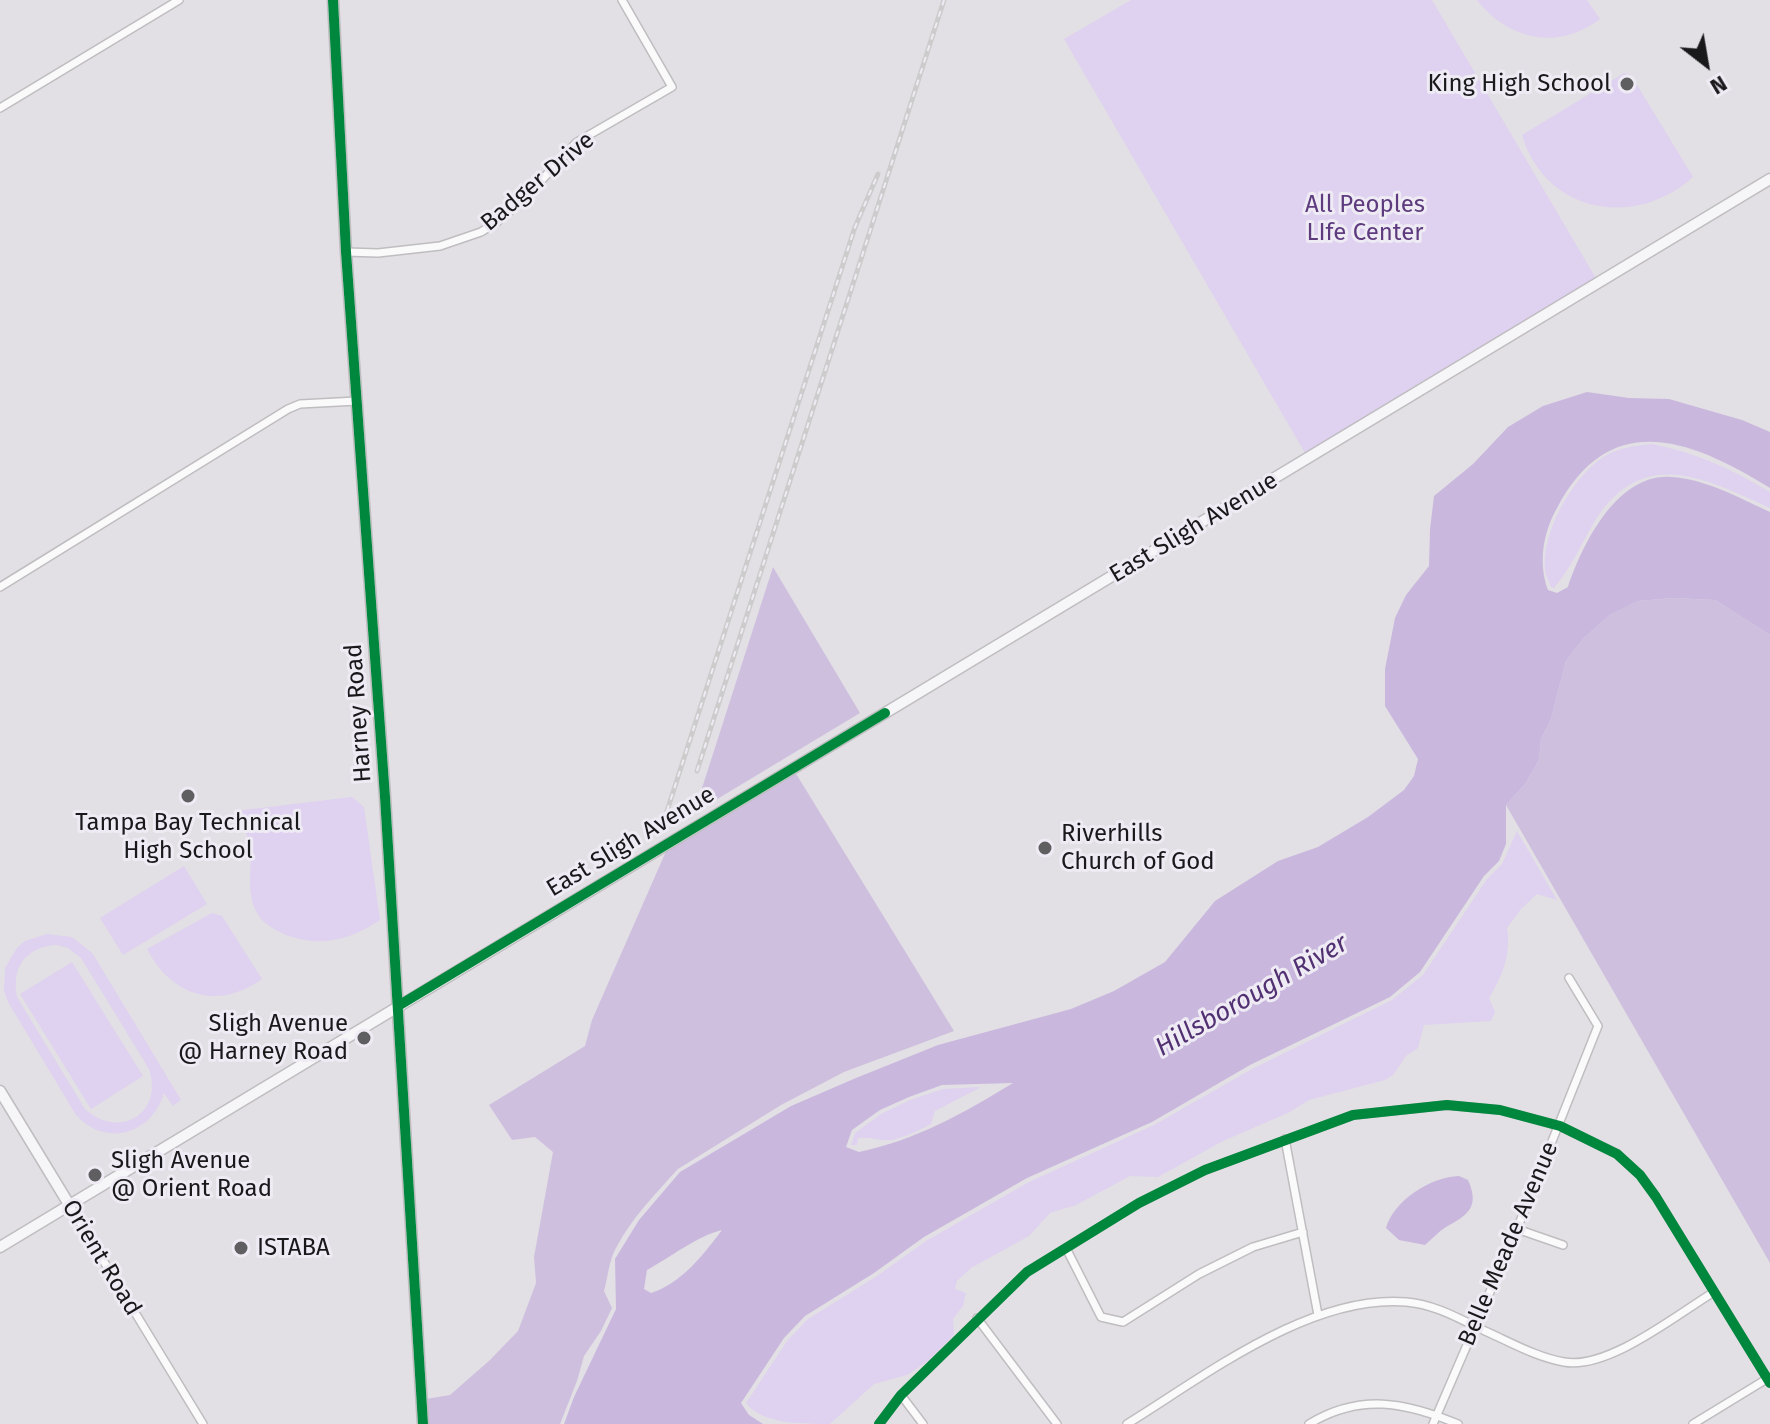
<!DOCTYPE html>
<html>
<head>
<meta charset="utf-8">
<style>
	body { margin:0 }
	#map { position:relative; width:1770px; height:1424px; overflow:hidden; background:#e2e0e4; font-family:"Fira Sans",sans-serif }
	canvas { display:block }
	.north { position:absolute; left:1666px; top:24px; width:80px; height:80px; -webkit-text-stroke:6px #efebf4; paint-order:stroke; rotate:149deg; font-size:22px; font-weight:700; line-height:32px; text-align:center; color:#19181b }
	.north::after { content:''; display:block; margin:auto; width:28px; height:36px; background:#19181b; clip-path:polygon(50% 0,100% 100%,50% 72%,0 100%) }
</style>
</head>
<body>
<div id="map">
<canvas width="1770" height="1424"></canvas>
<div class="north">N</div>
</div>
<script>
const ctx = document.querySelector('canvas').getContext('2d');
ctx.lineJoin = 'round';
function fillPath(path, color) {
  ctx.fillStyle = color;
  ctx.fill(path, 'evenodd');
}
function strokePath(path, color, width, dash) {
  ctx.strokeStyle = color;
  ctx.lineWidth = width;
  ctx.lineCap = dash ? 'butt' : 'round';
  ctx.setLineDash(dash || []);
  ctx.stroke(path);
}
function label(font, color, halo, rows, align = 'center') {
  ctx.font = font + ' "Fira Sans",sans-serif';
  ctx.lineWidth = 6;
  ctx.setLineDash([]);
  ctx.textBaseline = 'middle';
  ctx.strokeStyle = halo;
  ctx.fillStyle = color;
  for (const [text, x, y, turn = 0] of rows) {
    ctx.save();
    ctx.translate(x, y);
    ctx.rotate((+turn || 0) * Math.PI / 180);
    ctx.textAlign = isNaN(turn) ? turn : align;
    if (halo) ctx.strokeText(text, 0, 0);
    ctx.fillText(text, 0, 0);
    ctx.restore();
  }
}
fillPath(new Path2D(`
	M1131,0H1432L1597,280L1305,453L1064,39Z
	M1477,0H1587L1600,19C1558,51 1508,40 1477,0Z
	M1624,73L1631,75L1693,177C1636,229 1545,214 1522,135Z
	M1652,444C1696,453 1732,469 1770,492V508C1707,479 1644,445 1596,519C1582,542 1572,567 1554,588L1551,587C1549,581 1545,574 1545,569C1542,533 1570,482 1599,460C1615,448 1633,446 1652,444Z
	M352,797L364,807L380,920C350,940 321,948 286,935C275,930 263,924 257,913C245,890 253,868 250,845C248,834 239,821 235,811Z
	M1517,831L1557,900L1537,894L1521,909L1507,928C1511,955 1503,975 1489,998L1495,1012L1491,1021L1424,1025L1418,1048L1406,1056L1393,1075L1385,1080L1309,1100L1288,1113L1223,1141L1158,1177L1130,1176L1076,1205L1050,1213L1029,1236L971,1268L957,1281L955,1289L966,1293L963,1306L953,1319L954,1335L928,1361L907,1375L874,1384L830,1424C800,1424 763,1424 746,1403L787,1341L808,1319L877,1276L926,1241L1029,1182L1154,1125L1252,1069L1392,1000L1423,975L1487,879L1502,864Z
	M184,866L207,904L123,955L100,918Z
	M212,913L222,916L262,979C218,1011 171,996 147,949Z
	M47,934L72,937L93,954L181,1100L173,1106L164,1093C152,1134 106,1148 76,1115L8,1002L4,991L5,968L17,948L25,941ZM56,945L68,948L81,958L149,1069C164,1114 119,1140 85,1109L17,997C11,967 26,947 56,945Z
	M72,962L143,1076L91,1109L20,994Z
	M981,1087L935,1111L931,1124C920,1130 905,1137 892,1140C882,1141 869,1137 858,1138L857,1145H851L855,1133L881,1114L910,1100L943,1089Z`), '#dfd1f0');
fillPath(new Path2D(`
	M773,567L860,713L694,813Z
	M1674,598L1715,600L1770,635V1263L1506,805L1526,783L1539,760L1541,739L1551,719L1566,661L1583,639L1610,615L1636,601Z
	M795,772L954,1031L844,1072L781,1105L678,1169C656,1193 631,1219 616,1248C609,1260 608,1277 604,1291L612,1308L601,1331L584,1356L577,1381L560,1424H427L426,1399L450,1395L490,1360L518,1331L536,1283L534,1257L553,1152L535,1137L512,1140L489,1105L585,1046L592,1020L667,849Z`), '#cebfdf');
fillPath(new Path2D(`
	M1587,392L1629,398L1669,399L1742,420L1770,432V488C1691,439 1610,407 1557,508C1543,533 1538,563 1548,590L1557,593L1568,587C1582,545 1617,473 1671,477C1706,479 1739,498 1770,512V635L1715,600L1674,598L1637,601L1610,615L1583,639L1566,661L1551,719L1541,739L1539,760L1526,783L1506,805V844L1499,861L1484,876L1420,972L1390,997L1250,1065L1152,1122L1027,1178L924,1237L874,1273L805,1316L784,1338L741,1403L749,1415L763,1424H564L574,1397L616,1309L615,1259L639,1220L680,1172L791,1106L856,1078L938,1045L1071,1009L1114,991L1165,962L1215,901L1278,861L1318,847L1368,817L1404,790L1414,776L1418,759L1385,706V669L1395,618L1406,595L1429,566L1430,529L1434,496L1473,464L1508,427L1543,406ZM1013,1083C964,1113 916,1140 859,1152L846,1147L852,1130L880,1110L909,1097L942,1085ZM722,1230C703,1255 682,1283 651,1293L644,1289L647,1270C669,1258 699,1235 722,1230Z
	M1459,1176L1468,1180C1480,1207 1468,1215 1446,1227C1438,1232 1432,1239 1425,1245L1399,1240L1386,1228C1394,1200 1431,1177 1459,1176Z`), '#c9b7de');
const street = new Path2D(`
	M0,108L179,0
	M346,252L378,253L440,246L481,232L497,222L524,199L577,142L672,87L622,0
	M0,587L288,409L300,404L357,401
	M1285,1139L1318,1315
	M70,1206L203,1424
	M1517,1229L1563,1245
	M1066,1248L1101,1317L1123,1322L1199,1274L1253,1247L1303,1232
	M977,1318L1057,1424
	M901,1395L923,1424
	M879,1424L901,1395L1027,1272L1139,1203L1205,1170L1353,1115L1447,1105L1500,1110L1560,1126L1617,1154L1640,1175L1656,1197L1770,1383
	M1127,1424C1205,1376 1310,1294 1406,1302C1434,1304 1460,1319 1485,1331C1510,1342 1536,1357 1564,1362C1608,1370 1676,1315 1714,1292
	M1309,1424C1360,1393 1405,1402 1458,1424
	M1433,1424L1517,1229L1598,1026L1569,978
	M1693,1424L1770,1377`);
const secondary = new Path2D(`
	M333,0L346,252L385,797L423,1424
	M0,1091L70,1206
	M0,1247L1770,179`);
strokePath(street, '#bfbdc0', 10);
strokePath(secondary, '#bfbdc0', 13);
strokePath(street, '#fbfafb', 7);
strokePath(secondary, '#f6f5f8', 10);
const rail = new Path2D(`
	M697,771L944,0
	M667,811L855,227L878,174`);
strokePath(rail, '#ccc', 5);
strokePath(rail, '#efebf4', 2, [6]);
strokePath(new Path2D(`
	M333,0L346,252L385,797L423,1424
	M398,1006L885,713
	M879,1424L901,1395L1027,1272L1139,1203L1205,1170L1353,1115L1447,1105L1500,1110L1560,1126L1617,1154L1640,1175L1656,1197L1770,1383`), '#00873e', 10);
for (const [x, y, r, color] of [
	[1627,84,8,"#5f5e61"],
	[188,796,8,"#5f5e61"],
	[1045,848,8,"#5f5e61"],
	[364,1038,8,"#5f5e61"],
	[95,1175,8,"#5f5e61"],
	[241,1248,8,"#5f5e61"]
]) {
  const dot = new Path2D();
  dot.arc(x, y, r, 0, 2 * Math.PI);
  ctx.fillStyle = color;
  ctx.fill(dot);
  strokePath(dot, '#efebf4', 3);
}
label('24px', '#19181b', '#efebf4', [
	["King High School",1611,84,"right"],
	["Tampa Bay Technical",188,823,"center"],
	["High School",188,851,"center"],
	["Riverhills",1061,834],
	["Church of God",1061,862],
	["Sligh Avenue",348,1024,"right"],
	["@ Harney Road",348,1052,"right"],
	["Sligh Avenue",111,1161],
	["@ Orient Road",111,1189],
	["ISTABA",257,1248]
], 'left');
label('24px', '#19181b', '#efebf4', [
	["Badger Drive",538,182,-40],
	["East Sligh Avenue",1194,528,-31],
	["Harney Road",359,713,-94],
	["East Sligh Avenue",631,842,-31],
	["Belle Meade Avenue",1509,1244,-67],
	["Orient Road",101,1258,59]
]);
label('24px', '#5d3b7e', '#efebf4', [
	["All Peoples",1365,205],
	["LIfe Center",1365,233]
]);
label('italic 26px', '#523172', '#efebf4', [
	["Hillsborough River",1252,996,-30]
]);
</script>
</body>
</html>
